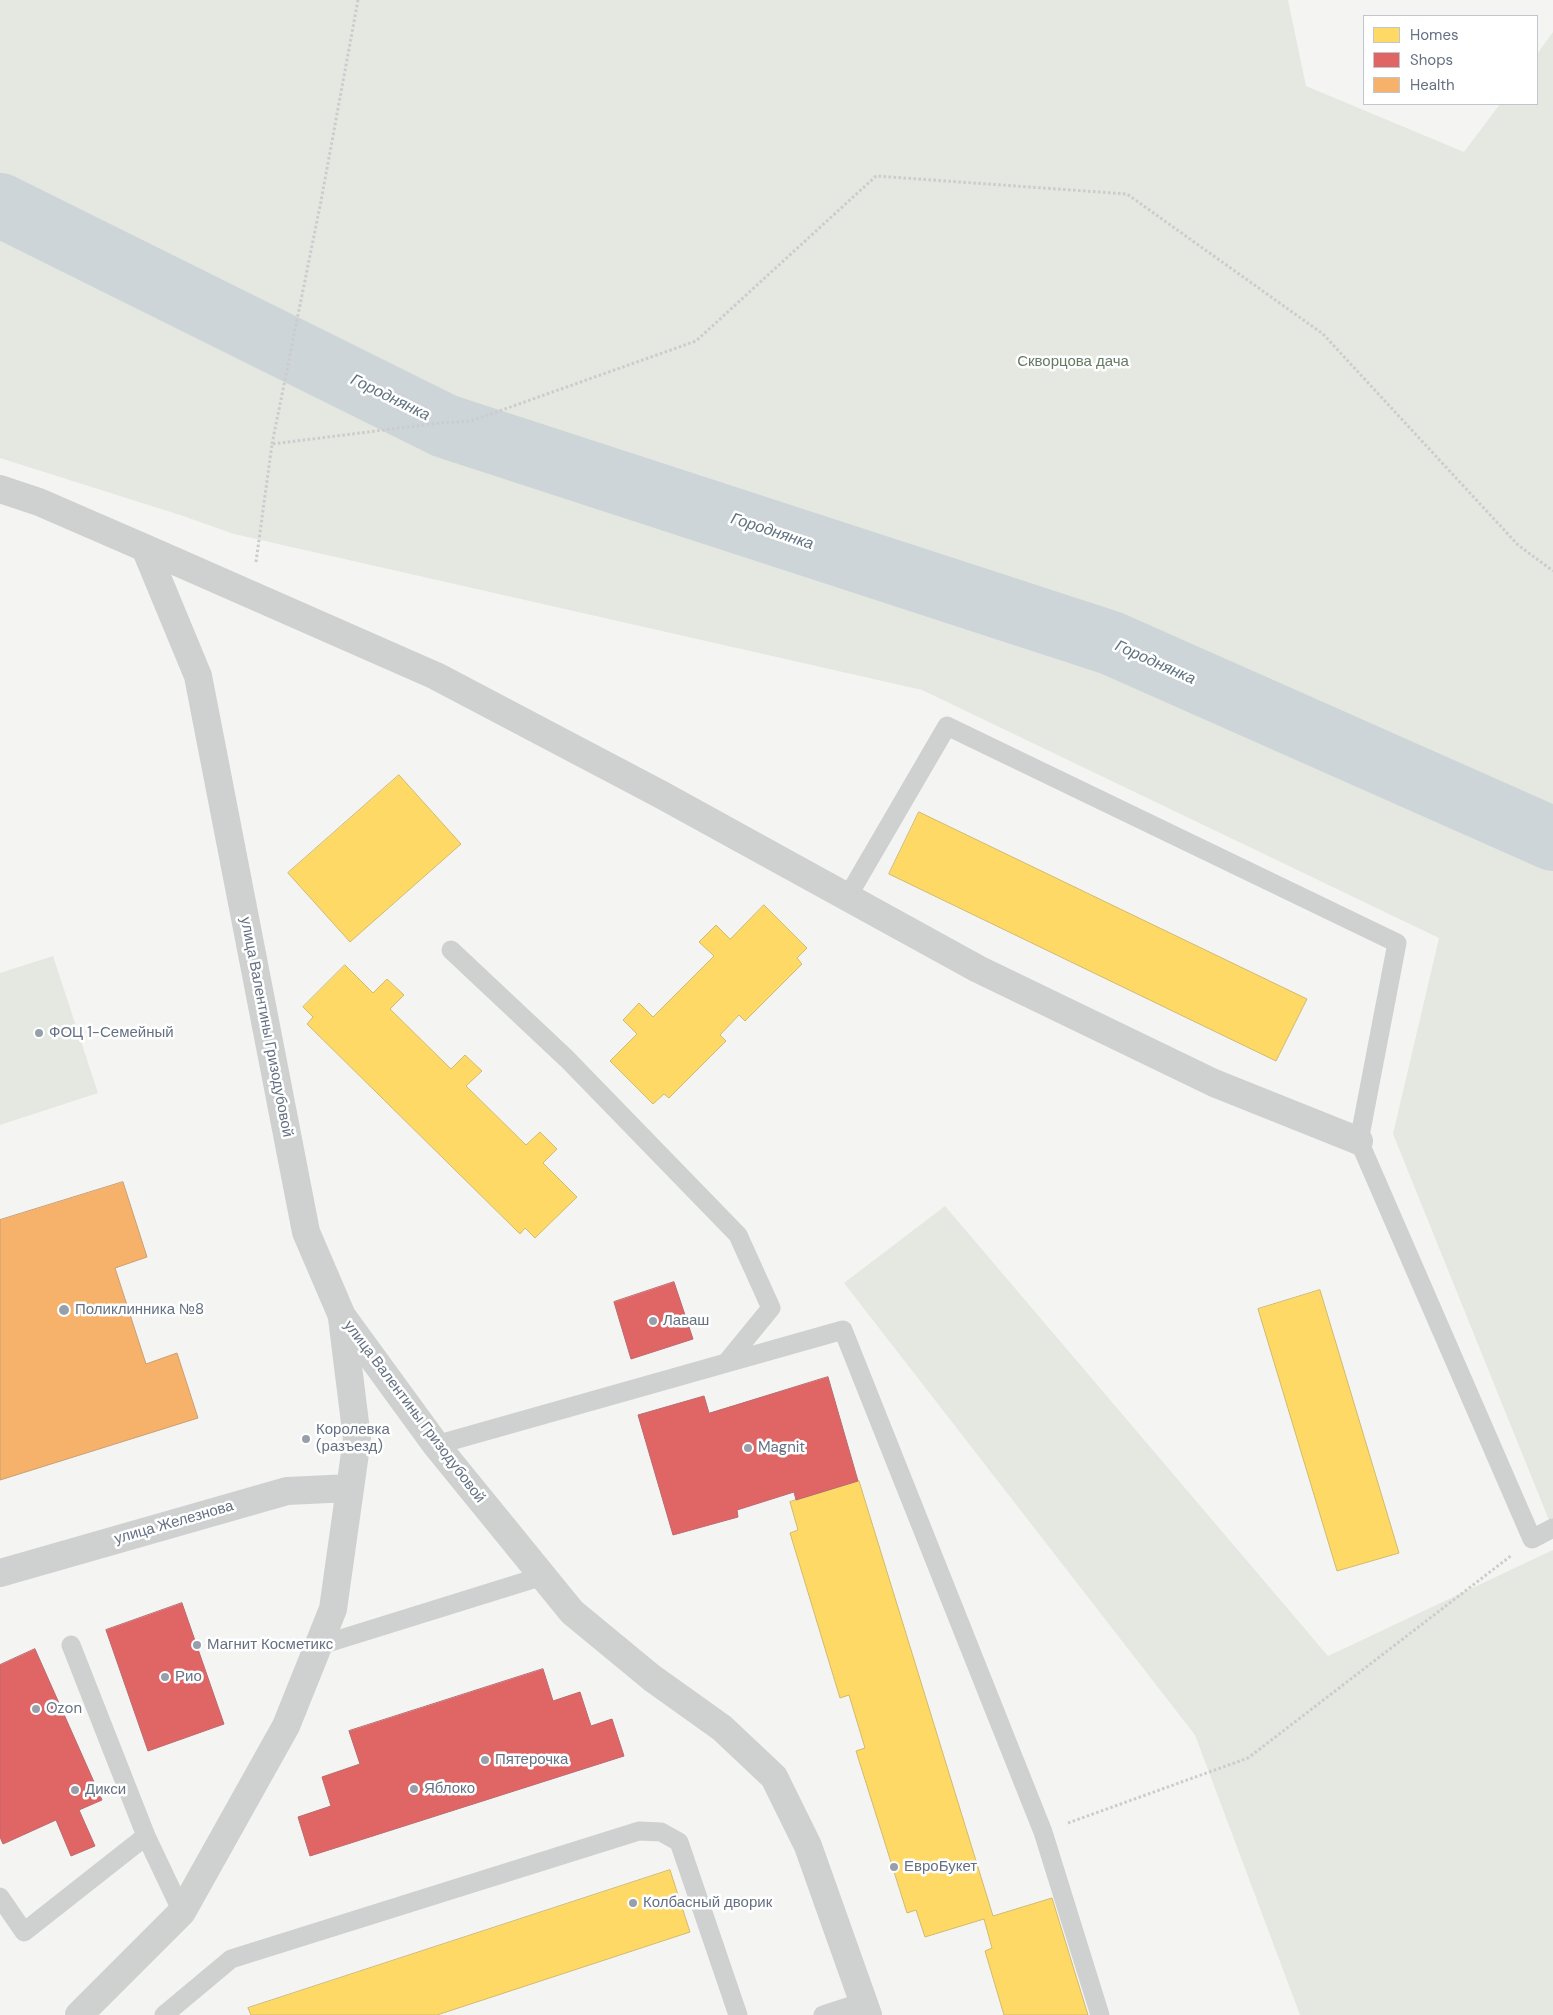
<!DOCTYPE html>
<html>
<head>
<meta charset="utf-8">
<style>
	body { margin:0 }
	#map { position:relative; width:1553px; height:2015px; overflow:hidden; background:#f4f5f3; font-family:"DM Sans",sans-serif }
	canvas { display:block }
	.legend { position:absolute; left:1363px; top:15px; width:175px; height:90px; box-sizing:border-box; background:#fff; border:1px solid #c1c6cd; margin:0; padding:6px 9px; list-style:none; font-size:15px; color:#657183 }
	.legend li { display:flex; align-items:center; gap:10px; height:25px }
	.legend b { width:25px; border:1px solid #c1c6cd }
</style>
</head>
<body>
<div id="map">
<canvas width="1553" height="2015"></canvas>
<ul class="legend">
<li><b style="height:14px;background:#ffd966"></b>Homes</li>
<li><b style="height:14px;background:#e06666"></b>Shops</li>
<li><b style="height:14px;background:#f6b26b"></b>Health</li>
</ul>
</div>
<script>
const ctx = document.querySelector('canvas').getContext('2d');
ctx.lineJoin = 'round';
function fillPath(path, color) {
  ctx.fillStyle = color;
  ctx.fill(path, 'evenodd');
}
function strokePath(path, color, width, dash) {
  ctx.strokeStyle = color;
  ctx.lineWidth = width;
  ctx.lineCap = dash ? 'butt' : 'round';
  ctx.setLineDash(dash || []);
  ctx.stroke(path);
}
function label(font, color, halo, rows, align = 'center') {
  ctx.font = font + ' "DM Sans",sans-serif';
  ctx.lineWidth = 5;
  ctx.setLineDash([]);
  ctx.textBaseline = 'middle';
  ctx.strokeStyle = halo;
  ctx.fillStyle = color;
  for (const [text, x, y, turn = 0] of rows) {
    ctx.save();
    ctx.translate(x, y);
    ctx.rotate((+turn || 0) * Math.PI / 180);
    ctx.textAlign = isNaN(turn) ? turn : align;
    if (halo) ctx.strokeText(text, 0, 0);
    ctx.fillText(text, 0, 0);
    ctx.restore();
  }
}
fillPath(new Path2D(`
	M0,0H1288L1306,86L1464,152L1500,104H1537V54L1553,32V1530L1393,1134L1439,938L922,690L234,534L180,515L0,458Z
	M53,956L98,1093L0,1125V973Z
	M945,1206L1328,1656L1553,1550V2015H1300L1195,1735L844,1283Z`), '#e4e8e1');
const homes = new Path2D(`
	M399,775L461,844L350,942L288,873Z
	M919,812L1307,999L1276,1061L889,874Z
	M764,905L807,948L797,958L802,964L745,1021L739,1015L720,1035L726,1041L669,1098L664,1094L653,1104L610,1061L637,1034L623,1020L639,1003L653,1017L714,956L699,942L716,925L730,939Z
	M345,965L373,993L387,979L404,995L390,1009L451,1069L465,1055L482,1071L466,1086L526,1145L540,1132L557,1149L543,1163L577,1197L535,1238L525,1228L520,1234L307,1024L313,1017L303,1007Z
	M1320,1290L1399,1553L1337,1571L1258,1309Z
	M859,1481L993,1916L1052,1898L1088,2015H1004L985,1951L992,1948L984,1919L925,1937L916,1910L907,1913L856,1751L865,1748L849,1695L840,1698L790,1533L798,1530L790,1502Z
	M670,1870L690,1932L437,2015H251L248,2008Z`);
fillPath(homes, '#ffd966');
strokePath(homes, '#d1ba6f', 1);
const shops = new Path2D(`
	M674,1282L693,1339L631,1359L614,1302Z
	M828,1377L858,1481L796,1500L794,1492L737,1510L738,1517L673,1535L638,1415L704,1396L709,1413Z
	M182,1603L224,1724L148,1751L106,1630Z
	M35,1649L102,1800L79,1810L95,1846L71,1856L56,1820L3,1844L0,1837V1665Z
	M543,1669L553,1701L580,1692L591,1726L612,1719L624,1756L310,1856L298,1817L331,1806L322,1777L360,1764L349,1731Z`);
fillPath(shops, '#e06666');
strokePath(shops, '#bb696f', 1);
const health = new Path2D(`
	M123,1182L147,1257L115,1268L146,1364L177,1353L198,1418L0,1480V1220Z`);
fillPath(health, '#f6b26b');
strokePath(health, '#ca9e72', 1);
strokePath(new Path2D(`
	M0,205L445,426L1111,643L1553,839`), '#ced5d8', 64);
strokePath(new Path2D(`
	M272,444L321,201L358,0
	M256,562L272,444L440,423L471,421L696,341L876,176L1127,194L1323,334L1518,545L1553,571
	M1068,1823L1248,1758L1512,1555`), '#cbcccd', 3, [2.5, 2.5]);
strokePath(new Path2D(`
	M848,896L947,726L1397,943L1359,1141L1532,1539L1553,1528
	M451,950L567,1059L738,1235L771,1308L726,1363
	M436,1445L843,1330L1043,1832L1100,2015
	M318,1646L543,1576
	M146,1836L182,1912
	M0,1897L24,1932L146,1836L71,1645
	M164,2015L231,1959L639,1831L661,1832L679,1842L738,2015
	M823,2015L863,2002`), '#cfd0d0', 19);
strokePath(new Path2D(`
	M0,489L39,502L145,548L198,676L306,1232L342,1316L436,1445L572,1612L652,1678L722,1728L774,1777L808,1846L868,2015
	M145,548L436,676L660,794L978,969L1214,1083L1359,1141
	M0,1573L287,1491L350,1488
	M79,2015L182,1912L286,1726L333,1609L357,1439L342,1318`), '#cfd0d0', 28);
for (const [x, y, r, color] of [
	[39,1033,5,"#979faa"],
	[64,1310,6,"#979faa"],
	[653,1321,5,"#979faa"],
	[306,1439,5,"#979faa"],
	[748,1448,5,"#979faa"],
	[197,1645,5,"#979faa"],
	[165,1677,5,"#979faa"],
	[36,1709,5,"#979faa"],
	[485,1760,5,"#979faa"],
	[414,1789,5,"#979faa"],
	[75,1790,5,"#979faa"],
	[894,1867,5,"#979faa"],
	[633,1903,5,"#979faa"]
]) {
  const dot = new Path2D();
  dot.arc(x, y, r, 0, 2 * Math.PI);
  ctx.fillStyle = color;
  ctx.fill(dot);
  strokePath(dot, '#fff', 2);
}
label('15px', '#657a63', '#fff', [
	["Скворцова дача",1073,362]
]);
label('15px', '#657183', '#fff', [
	["улица Валентины Гризодубовой",266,1027,79],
	["улица Валентины Гризодубовой",414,1412,53],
	["улица Железнова",174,1523,-16]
]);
label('15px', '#657183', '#fff', [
	["ФОЦ 1-Семейный",49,1033],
	["Поликлинника №8",75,1310],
	["Лаваш",663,1321],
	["Королевка",316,1430],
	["(разъезд)",316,1447],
	["Magnit",758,1448],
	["Магнит Косметикс",207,1645],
	["Рио",175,1677],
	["Ozon",46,1709],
	["Пятерочка",495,1760],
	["Яблоко",424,1789],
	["Дикси",85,1790],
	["ЕвроБукет",904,1867],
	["Колбасный дворик",643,1903]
], 'left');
label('italic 16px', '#607380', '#fff', [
	["Городнянка",390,398,26],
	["Городнянка",772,532,18],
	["Городнянка",1155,663,24]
]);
</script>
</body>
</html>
